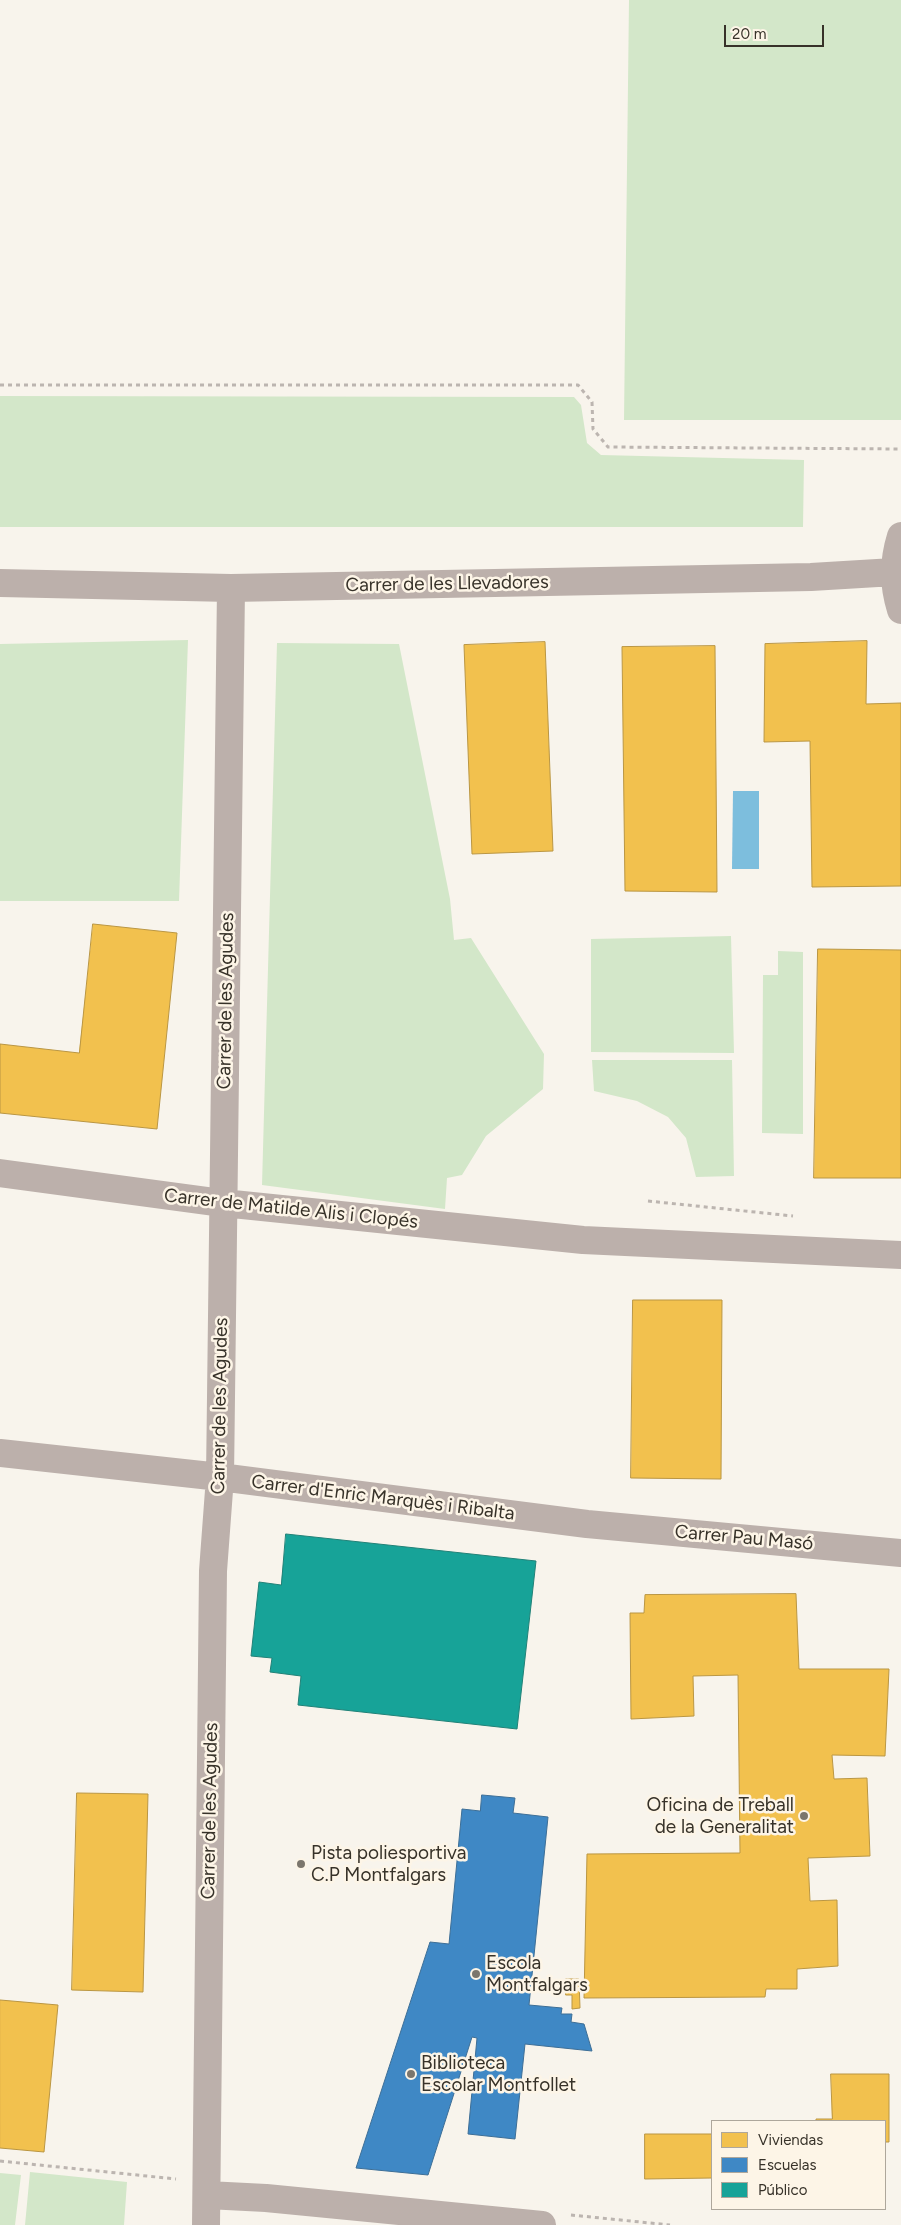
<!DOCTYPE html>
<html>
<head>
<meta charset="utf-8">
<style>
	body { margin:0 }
	#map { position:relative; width:901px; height:2225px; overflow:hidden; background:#f8f4ec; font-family:Figtree,sans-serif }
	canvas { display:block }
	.legend { position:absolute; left:711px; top:2120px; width:175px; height:90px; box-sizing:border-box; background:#fdf5e7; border:1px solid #aea79b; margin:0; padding:6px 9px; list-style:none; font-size:15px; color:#373229 }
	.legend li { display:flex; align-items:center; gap:10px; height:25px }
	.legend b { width:25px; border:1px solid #aea79b }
	.scale { position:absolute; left:724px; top:25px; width:100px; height:22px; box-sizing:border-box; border:2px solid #373229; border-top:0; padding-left:6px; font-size:15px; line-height:18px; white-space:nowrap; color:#373229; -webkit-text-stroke:4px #fdf5e7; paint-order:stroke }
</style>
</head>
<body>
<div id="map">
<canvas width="901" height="2225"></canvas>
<ul class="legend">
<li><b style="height:14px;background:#f2c14e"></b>Viviendas</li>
<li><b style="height:14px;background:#3f88c5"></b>Escuelas</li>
<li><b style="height:14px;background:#17a398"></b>Público</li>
</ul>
<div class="scale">20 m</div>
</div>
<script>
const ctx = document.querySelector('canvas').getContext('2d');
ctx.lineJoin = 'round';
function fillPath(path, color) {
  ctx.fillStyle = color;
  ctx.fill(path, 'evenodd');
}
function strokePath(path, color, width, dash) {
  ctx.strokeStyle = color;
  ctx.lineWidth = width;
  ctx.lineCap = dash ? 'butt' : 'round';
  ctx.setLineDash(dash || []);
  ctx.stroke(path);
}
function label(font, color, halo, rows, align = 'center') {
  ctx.font = font + ' Figtree,sans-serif';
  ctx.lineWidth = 5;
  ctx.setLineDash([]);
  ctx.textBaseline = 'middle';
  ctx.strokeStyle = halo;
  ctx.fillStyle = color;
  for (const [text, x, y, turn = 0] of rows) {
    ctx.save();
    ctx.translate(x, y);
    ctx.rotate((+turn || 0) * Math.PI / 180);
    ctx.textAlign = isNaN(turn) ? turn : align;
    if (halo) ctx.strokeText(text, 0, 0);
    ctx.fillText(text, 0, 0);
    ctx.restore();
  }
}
fillPath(new Path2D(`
	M629,0H901V420H624Z
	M0,396L574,397L581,405L587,443L601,455L804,460L803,527H0Z
	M188,640L179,901H0V644Z
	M277,643L399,644L450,899L454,940L471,938L544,1054L543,1089L486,1136L462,1175L447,1178L445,1209L262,1185Z
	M731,936L734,1053L591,1052V939Z
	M778,951L803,952V1134L762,1133L763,975H778Z
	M592,1060H732L734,1176L696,1177L686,1138L668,1117L637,1101L594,1091Z
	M30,2172L127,2182L124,2225H25Z
	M0,2173L21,2175L15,2225H0Z`), '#d3e7c9');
fillPath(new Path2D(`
	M733,791H759V869H732Z`), '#7dbedd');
const homes = new Path2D(`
	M867,641L866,704L901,703V886L812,887L810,741L764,742L765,644Z
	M545,642L553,851L472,854L464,645Z
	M715,646L717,892L625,891L622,647Z
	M93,924L177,933L157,1129L0,1113V1044L79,1053Z
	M818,949L901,950V1178H814Z
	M633,1300H722L721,1479L631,1478Z
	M796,1594L799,1669H889L885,1756L832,1755L834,1779L867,1778L870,1856L808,1858L810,1901L837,1900L838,1966L797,1969V1989H766L765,1997L584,1998L587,1854L740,1853L738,1675L693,1676L694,1716L631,1719L630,1613H644L645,1595Z
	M77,1793L148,1794L143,1992L72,1990Z
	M566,1979H579L580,2008L572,2009V1995H566Z
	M0,2000L58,2005L44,2152L0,2148Z
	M831,2074H889V2142H885V2121H816V2119H832Z
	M645,2134H712V2178L645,2179Z`);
fillPath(homes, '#f2c14e');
strokePath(homes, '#ba9643', 1);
const schools = new Path2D(`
	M482,1795L515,1798L513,1813L548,1817L529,2005L562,2008L561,2014H572L571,2022L584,2024L592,2051L525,2044L515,2139L468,2134L477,2038L472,2037L428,2175L356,2168L430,1942L449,1944L462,1809L480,1811Z`);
fillPath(schools, '#3f88c5');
strokePath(schools, '#3d6e96', 1);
const public = new Path2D(`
	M286,1534L536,1561L517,1729L298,1705L301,1676L270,1672L272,1658L251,1656L259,1582L281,1585Z`);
fillPath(public, '#17a398');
strokePath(public, '#218177', 1);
strokePath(new Path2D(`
	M0,385H578L592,402L593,429L608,447L901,449
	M648,1201L793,1216
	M0,2161L176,2179
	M571,2215L670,2225`), '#bcb5b0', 3, [4, 4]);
strokePath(new Path2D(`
	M901,536C893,562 893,584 901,610
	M0,583L231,588L811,577L894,572
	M0,1173L223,1203L583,1240L901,1255
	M0,1453L220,1477L587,1524L901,1553
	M207,2195L266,2198L542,2225
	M206,2225L213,1571L220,1477L231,588`), '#bcb0ab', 28);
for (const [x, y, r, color] of [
	[804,1816,5,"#7b766d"],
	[301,1864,5,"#7b766d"],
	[476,1974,5,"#7b766d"],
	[411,2074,5,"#7b766d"]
]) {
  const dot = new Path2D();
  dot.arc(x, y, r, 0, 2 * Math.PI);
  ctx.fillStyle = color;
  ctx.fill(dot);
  strokePath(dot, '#fdf5e7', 2);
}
label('19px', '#373229', '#fdf5e7', [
	["Carrer de les Llevadores",447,584,-1],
	["Carrer de les Agudes",226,1001,-89],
	["Carrer de Matilde Alis i Clopés",291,1209,6],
	["Carrer de les Agudes",220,1406,-89],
	["Carrer d'Enric Marquès i Ribalta",383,1498,7],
	["Carrer Pau Masó",744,1538,5],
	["Carrer de les Agudes",210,1811,-89]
]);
label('19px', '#373229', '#fdf5e7', [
	["Oficina de Treball",794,1805,"right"],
	["de la Generalitat",794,1827,"right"],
	["Pista poliesportiva",311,1853],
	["C.P Montfalgars",311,1875],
	["Escola",486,1963],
	["Montfalgars",486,1985],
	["Biblioteca",421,2063],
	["Escolar Montfollet",421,2085]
], 'left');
</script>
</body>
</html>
